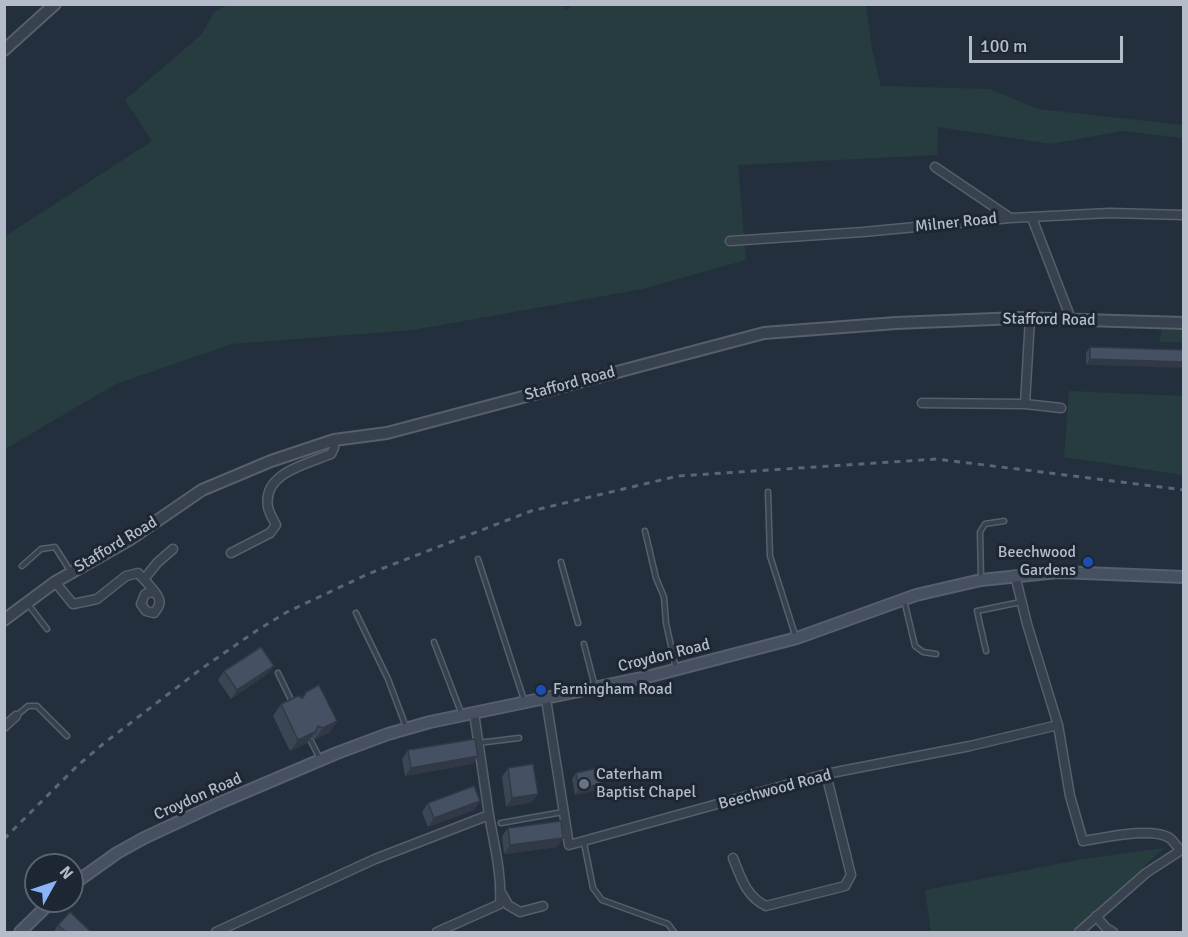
<!DOCTYPE html>
<html>
<head>
<meta charset="utf-8">
<style>
	body { margin:0 }
	#map { position:relative; width:1188px; height:937px; overflow:hidden; background:#242f3e; font-family:Signika,sans-serif }
	canvas { display:block }
	.frame { position:absolute; inset:0; border:6px solid #b4bcc9; pointer-events:none }
	.north { position:absolute; left:24px; top:853px; width:60px; height:60px; box-sizing:border-box; background:#1d2633; border:2px solid #59626f; border-radius:50%; rotate:50deg; font-size:16px; font-weight:700; line-height:24px; text-align:center; color:#b4bcc9 }
	.north::after { content:''; display:block; margin:auto; width:21px; height:27px; background:#8ab4f8; clip-path:polygon(50% 0,100% 100%,50% 72%,0 100%) }
	.scale { position:absolute; left:969px; top:36px; width:154px; height:27px; box-sizing:border-box; border:3px solid #b4bcc9; border-top:0; padding-left:8px; font-size:18px; line-height:21px; white-space:nowrap; color:#b4bcc9; -webkit-text-stroke:4px #1d2633; paint-order:stroke }
</style>
</head>
<body>
<div id="map">
<canvas width="1188" height="937"></canvas>
<div class="frame"></div>
<div class="north">N</div>
<div class="scale">100 m</div>
</div>
<script>
const ctx = document.querySelector('canvas').getContext('2d');
ctx.lineJoin = 'round';
function fillPath(path, color) {
  ctx.fillStyle = color;
  ctx.fill(path, 'evenodd');
}
function strokePath(path, color, width, dash) {
  ctx.strokeStyle = color;
  ctx.lineWidth = width;
  ctx.lineCap = dash ? 'butt' : 'round';
  ctx.setLineDash(dash || []);
  ctx.stroke(path);
}
function label(font, color, halo, rows, align = 'center') {
  ctx.font = font + ' Signika,sans-serif';
  ctx.lineWidth = 6;
  ctx.setLineDash([]);
  ctx.textBaseline = 'middle';
  ctx.strokeStyle = halo;
  ctx.fillStyle = color;
  for (const [text, x, y, turn = 0] of rows) {
    ctx.save();
    ctx.translate(x, y);
    ctx.rotate((+turn || 0) * Math.PI / 180);
    ctx.textAlign = isNaN(turn) ? turn : align;
    if (halo) ctx.strokeText(text, 0, 0);
    ctx.fillText(text, 0, 0);
    ctx.restore();
  }
}
fillPath(new Path2D(`
	M561,4L567,10L572,4L866,5L872,49L881,86L990,89L1038,109L1183,125V138L1123,131L1051,144L938,127L937,155L738,165L746,260L643,289L413,330L232,344L116,384L5,449L4,237L152,141L125,100L202,34L214,12L228,5Z
	M1162,329L1183,330V342H1159Z
	M1069,391L1183,396V475L1064,457Z
	M1164,848L1073,932H931L925,890L1083,859Z`), '#263c3f');
const service = new Path2D(`
	M768,492L770,556L796,638
	M645,531L656,578L664,597L666,623L676,669
	M478,559L524,700
	M561,562L578,623
	M22,566L41,549L55,547L71,572
	M981,579L980,532L985,524L1004,521
	M904,600L915,646L923,652L936,654
	M28,604L47,629
	M356,613L388,679L406,727
	M434,642L462,715
	M584,644L595,687
	M986,651L977,611L1021,602
	M278,673L292,702
	M16,716L28,706H37L67,736
	M311,741L320,759
	M478,743L519,738
	M501,823L563,812
	M584,843L593,888L602,900L668,924L674,932`);
const minor = new Path2D(`
	M935,167L1009,217
	M1032,218L1071,319
	M730,241L863,232L1010,218L1110,213L1184,215
	M1030,318L1025,404L1061,408
	M922,403L1025,404
	M231,553L270,533L276,525C273,519 269,513 268,507C262,473 307,464 331,454L334,448V440
	M1015,575L1027,624L1058,725L1070,796L1083,841C1104,838 1149,827 1168,837C1173,840 1177,846 1180,851
	M145,578L157,563L173,549
	M55,582L73,604L97,599L126,576L138,573C142,577 158,594 159,599C161,605 157,609 154,613L146,611L141,604L145,594L153,592
	M546,699L569,845L826,774L970,746L1058,725
	M4,727L16,716
	M733,858C741,878 746,896 766,906L845,886L851,875L826,774
	M502,894L508,905L520,912L543,906
	M1096,916L1106,928L1113,932
	M216,932L375,859L489,815L474,713
	M437,932L500,904C502,874 494,844 489,815
	M1079,932L1146,873L1183,849`);
const tertiary = new Path2D(`
	M4,50L55,4
	M4,620L55,582L129,540L202,490L271,461L334,440L387,433L764,333L896,323L1018,318L1184,323`);
const secondary = new Path2D(`
	M72,885L117,853L144,838L217,804L337,753L388,734L430,722L651,676L797,638L916,595L981,580L1058,572L1184,577
	M20,932L52,901`);
strokePath(service, '#565f6c', 7);
strokePath(minor, '#565f6c', 11);
strokePath(tertiary, '#565f6c', 14);
strokePath(secondary, '#565f6c', 14);
strokePath(service, '#38414e', 4);
strokePath(minor, '#38414e', 8);
strokePath(tertiary, '#38414e', 10);
strokePath(secondary, '#465061', 10);
strokePath(new Path2D(`
	M4,839L76,767L103,744L201,669L256,631L287,612L368,574L531,511L678,476L937,459L1184,490`), '#5a6575', 3, [6, 6]);
fillPath(new Path2D(`
	M1090,347L1184,350L1086,365V353Z
	M274,666L267,674L231,699L218,680L224,671Z
	M306,692L337,721L329,733L315,739L311,738L307,743L290,751L273,716L281,704L302,697Z
	M408,750L478,756L472,764L405,776L402,759Z
	M508,768L532,802L506,807L502,777Z
	M576,773L597,790L575,795L572,779Z
	M480,801L474,810L428,827L422,812L428,803Z
	M508,828L563,838L557,847L504,854L502,836Z
	M58,925L91,933H53Z`), '#3b4654');
fillPath(new Path2D(`
	M1090,359L1184,362V368L1086,365Z
	M274,666L267,674L231,699L237,690Z
	M337,721L329,733L315,739L323,728Z
	M315,732L307,743L290,751L298,740Z
	M478,756L472,764L405,776L411,768Z
	M601,784L597,790L575,795L579,789Z
	M538,794L532,802L506,807L512,798Z
	M480,801L474,810L428,827L434,818Z
	M563,838L557,847L504,854L510,845Z`), '#303945');
const building = new Path2D(`
	M1090,347L1184,350V362L1090,359Z
	M261,647L274,666L237,690L224,671Z
	M319,685L337,721L323,728L318,726L315,732L298,740L281,704L298,696L303,698L306,692Z
	M475,739L478,756L411,768L408,750Z
	M533,764L538,794L512,798L508,768Z
	M598,768L601,784L579,789L576,773Z
	M474,786L480,801L434,818L428,803Z
	M561,821L563,838L510,845L508,828Z
	M70,912L91,932V933H67L58,925Z`);
fillPath(building, '#455162');
strokePath(building, '#303945', 1.5);
for (const [x, y, r, color] of [
	[1088,562,6,"#1a4fb4"],
	[541,690,6,"#1a4fb4"],
	[584,784,6,"#6b7280"]
]) {
  const dot = new Path2D();
  dot.arc(x, y, r, 0, 2 * Math.PI);
  ctx.fillStyle = color;
  ctx.fill(dot);
  strokePath(dot, '#1d2633', 2);
}
label('16px', '#b4bcc9', '#1d2633', [
	["Milner Road",956,223,-6],
	["Stafford Road",1049,320,1],
	["Stafford Road",570,384,-15],
	["Stafford Road",116,545,-31],
	["Croydon Road",664,656,-14],
	["Beechwood Road",775,790,-15],
	["Croydon Road",198,797,-24]
]);
label('16px', '#b4bcc9', '#1d2633', [
	["Beechwood",1076,553,"right"],
	["Gardens",1076,571,"right"],
	["Farningham Road",553,690],
	["Caterham",596,775],
	["Baptist Chapel",596,793]
], 'left');
</script>
</body>
</html>
